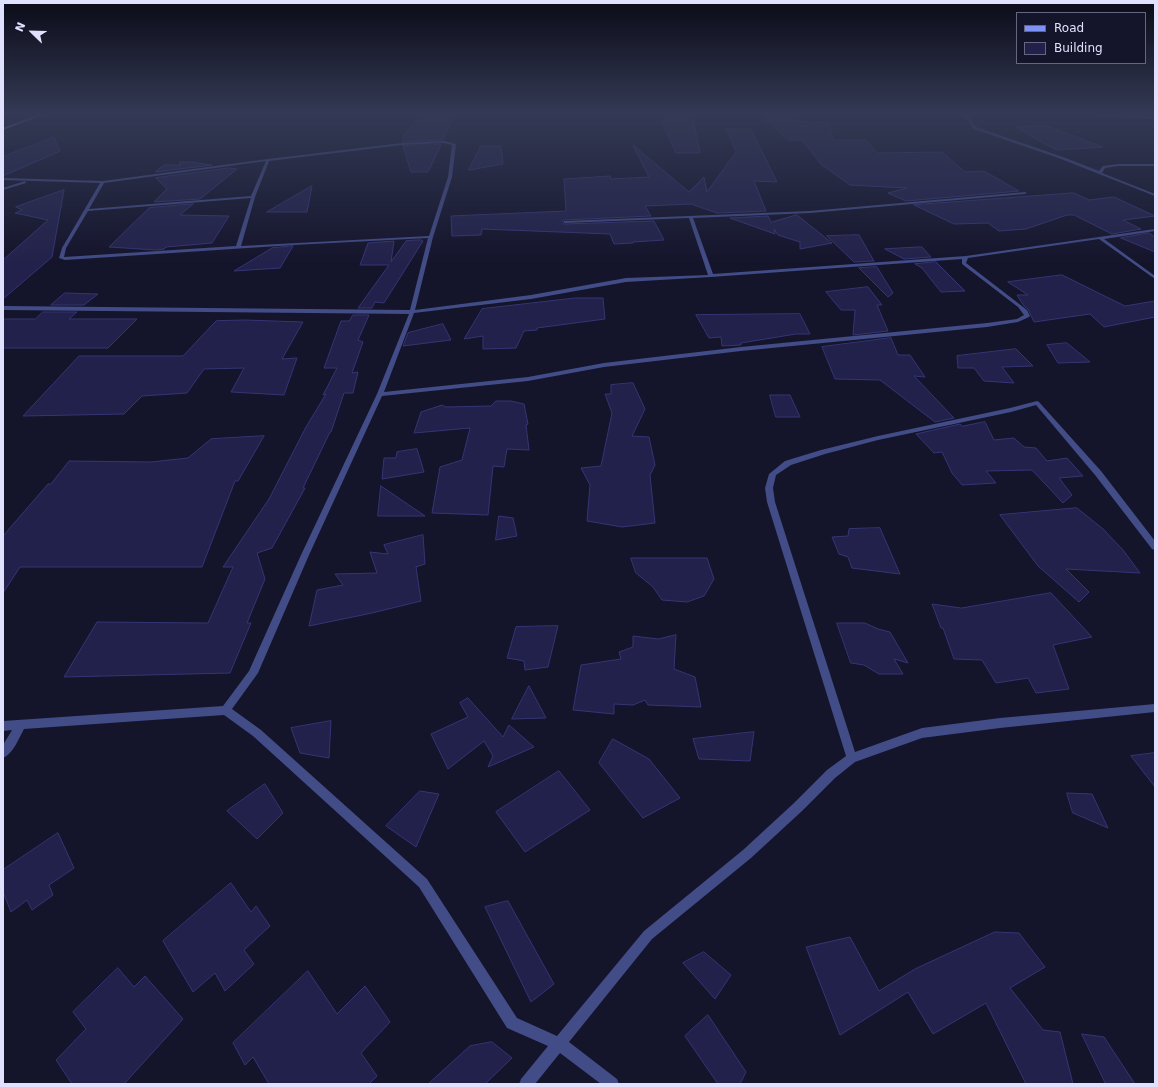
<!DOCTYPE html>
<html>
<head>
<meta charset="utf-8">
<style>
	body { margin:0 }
	#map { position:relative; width:1158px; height:1087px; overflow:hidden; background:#14142b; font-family:"DejaVu Sans",sans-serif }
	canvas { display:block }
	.frame { position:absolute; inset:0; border:4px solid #e0e2fd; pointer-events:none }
	.legend { position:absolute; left:1016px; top:12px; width:130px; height:52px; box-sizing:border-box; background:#14142b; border:1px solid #66667f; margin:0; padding:5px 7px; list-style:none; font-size:12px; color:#e0e2fd }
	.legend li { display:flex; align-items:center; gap:8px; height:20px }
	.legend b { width:20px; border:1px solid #66667f }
	.north { position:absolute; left:12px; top:12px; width:40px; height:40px; -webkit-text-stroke:3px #14142b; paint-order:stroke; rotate:293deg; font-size:11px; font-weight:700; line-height:16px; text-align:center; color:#e0e2fd }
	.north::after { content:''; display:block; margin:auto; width:14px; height:18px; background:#e0e2fd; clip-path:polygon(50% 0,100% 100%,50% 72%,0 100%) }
</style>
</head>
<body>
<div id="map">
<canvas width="1158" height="1087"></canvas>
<div class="frame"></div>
<ul class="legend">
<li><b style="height:5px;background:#7e91f6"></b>Road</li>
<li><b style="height:11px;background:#22214b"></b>Building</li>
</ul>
<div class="north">N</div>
</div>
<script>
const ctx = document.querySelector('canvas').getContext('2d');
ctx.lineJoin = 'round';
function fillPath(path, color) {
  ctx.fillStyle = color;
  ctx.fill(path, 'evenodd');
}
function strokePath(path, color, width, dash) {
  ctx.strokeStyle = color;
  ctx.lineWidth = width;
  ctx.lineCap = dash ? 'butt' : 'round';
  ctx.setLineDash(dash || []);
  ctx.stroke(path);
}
const building = new Path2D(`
	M763,117L797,119V121L829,123L833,140H866L877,153L942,152L965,172L984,171L1019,191L906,201L888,193L907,188L850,185L822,165L802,140L789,141Z
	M420,118L452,119L443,140L402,142L404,139L403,136Z
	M693,119L700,153H676L661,120Z
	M1047,126L1103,147L1057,150L1043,143L1016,127Z
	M726,129H751L777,182L754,181L766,211L717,213L691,204L645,206L651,216L564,220L562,221L564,224L654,221L664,240L633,242V243L614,244L610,234L482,229L481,235L452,236L451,216L566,211L564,179L610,176L611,179L649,177L633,145L689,192L704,177L707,192L736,152Z
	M54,137L60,151L3,176V157Z
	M441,145L428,172H411L403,146Z
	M481,146H501L503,164L469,170Z
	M180,162H191L212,165L155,172L164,165H180Z
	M229,168L237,169L200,199L154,202L167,189L156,178Z
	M312,186L307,212H267Z
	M64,190L52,257L3,299V260L48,220L15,213L22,210L16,207Z
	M1074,193L1089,200L1114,197L1155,216L1123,220L1141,229L1112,234L1074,215H1067L1026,229L999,231L988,223L954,224L914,205Z
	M193,204L180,215L229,216L212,243L166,247L164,249L156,250L109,247L149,208Z
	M797,215L832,243L800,249V242L778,235L774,229L775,234L730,218L768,216L771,222Z
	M1149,233L1155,237V252L1121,238Z
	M859,235L874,261L854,262L827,236Z
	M421,240L423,241L384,303L375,302L372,308H358L389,265H360L368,243L394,241L391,262L406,241Z
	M293,246L280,268L234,271L272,248Z
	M918,247H922L931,257L904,259L885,249Z
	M936,262L965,291L941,292L922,268L915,264Z
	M877,267L893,293L888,297L859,268Z
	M1062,275L1125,306L1155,301V317L1104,327L1090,314L1034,322L1028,309L1024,306L1017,295H1028L1008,282Z
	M868,287L882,305H877L888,331L853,335L855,310H841L826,292Z
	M65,293L98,294L84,305H51Z
	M575,298H603L605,319L537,328V330L524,331L516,348L483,349V336L464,339L482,309Z
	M43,312H77L69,319H137L108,348H3V319H35Z
	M800,314L810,334H796L741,343V345L722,346L721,337L709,338L696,315Z
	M353,315H369L358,340L363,342L352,373L358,372L353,393H344L331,432H330L303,488H305L272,548L257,553L265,579L247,623H251L230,673L64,677L97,622L208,623L233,567H223L269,499L306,427L326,394L323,395L337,368H324L341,321H349Z
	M245,320L303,322L282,359L297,358L284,395L231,392L244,368L204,369L187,393L142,396L124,414L23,416L79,356H183L216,321Z
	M443,324L451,340L403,346L408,333Z
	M891,338L898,355H910L925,377L914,376L954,418L935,422L880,380L835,379L822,347Z
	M1067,343L1090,362L1058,363L1047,345Z
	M1016,349L1033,366L1002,367L1014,383L984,381L974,368H958L957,356Z
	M633,383L645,409L632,436L649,437L655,465L650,475L655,523L622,527L587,521L590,485L581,468L601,466L612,413L605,394H611V385Z
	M770,395H790L800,417H776Z
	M496,401H511L524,404L528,424L526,425L529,450L507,449L504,467L493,466L488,515L432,513L440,467L462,460L470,428L414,433L421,412L442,405L446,407L491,406Z
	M985,422L994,440L1014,438L1024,447L1036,448L1047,461L1067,458L1083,476L1059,478L1072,495L1063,503L1032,470L986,471L996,483L962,485L952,473L942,452L934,453L916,434L960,424L962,426Z
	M264,436L238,481H235L202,567H20L3,593V536L48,484H51L69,461L151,462L188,458L211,439Z
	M417,449L424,472L382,479L384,458H396L397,452Z
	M381,486L425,516H378Z
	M1077,508L1103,529L1123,550L1140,573L1066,569L1089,592L1079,602L1038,566L1000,515Z
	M499,516L513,518L517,536L496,540Z
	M880,528L900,574L852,568L848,557L839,554L832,537L848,536L849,529Z
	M423,535L425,564L416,567L421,601L372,613L309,626L317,590L343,585L335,574L377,573L370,552L388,554L384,545Z
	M631,558H707L714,579L704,596L687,602L662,600L653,587L636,573Z
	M1051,593L1092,637L1053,645L1069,689L1036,693L1028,678L996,683L982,660L954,659L943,628H941L932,604L961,608Z
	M837,623H865L878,629L890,632L908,663L894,659L903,674H879L864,665L851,663Z
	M558,626L548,667L525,670L524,661L507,658L516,627Z
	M676,635L674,669L695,677L701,707L648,705L645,700L633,705L614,704V714L573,710L581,665L621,659L619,652L633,647V636L658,639Z
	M529,686L546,718L512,719Z
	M468,698L503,737L509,725L534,747L488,767L493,756L484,741L448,769L431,734L468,717L460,703Z
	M331,721L329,758L300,753L291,728Z
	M754,732L750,761L699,759L693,739Z
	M613,739L649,759L680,798L643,818L599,763Z
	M1155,753V787L1131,756Z
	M559,771L590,810L525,852L496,812Z
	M265,784L283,813L257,839L227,811Z
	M420,791L439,794L416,847L386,826Z
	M1067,793L1092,794L1108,828L1073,813Z
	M58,833L74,868L49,885L53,895L32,910L27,900L11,912L3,892V870Z
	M231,883L251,912L256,906L270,926L244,950L254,964L225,991L215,973L193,992L163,941Z
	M508,901L554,984L531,1002L485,907Z
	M995,932L1019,933L1045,967L1010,988L1043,1030L1060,1032L1073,1084H1026L986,1003L933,1034L908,992L840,1035L806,947L850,937L879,991L915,969Z
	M704,952L731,975L715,999L683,963Z
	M118,968L134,987L145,976L183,1019L124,1084H72L56,1060L86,1029L73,1012Z
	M308,971L337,1014L365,986L390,1022L361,1053L377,1076L369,1084H269L253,1057L245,1065L233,1043Z
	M708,1015L746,1072L740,1084H718L685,1036Z
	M1082,1034L1104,1037L1135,1084H1106Z
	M492,1042L512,1058L485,1084H428L470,1046Z`);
fillPath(building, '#22214b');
strokePath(building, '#353575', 1);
fillPath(new Path2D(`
	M964,113H968L967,115L976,127L1063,157L1099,171L1103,166L1118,164H1155V166H1118L1105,168L1102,173L1155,194V196L1061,159L974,129L963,115Z
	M1079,113L1155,117V119L1081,114Z
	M444,141L456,144L452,177L433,237L415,310L531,295L626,278L708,275L689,218L564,223V221H566L810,211L1025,192L1027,193L1025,194L810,213L693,218L713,274L966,256L1155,229V231L1104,239L1155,276V279L1099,239L968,258L966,263L1027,310L1030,316L1029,317L1018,322L987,327L741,351L604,367L528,381L382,396L309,555L258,673L232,709L261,730L427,879L517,1018L557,1036L644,931L743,850L794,803L827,770L846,756L767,502L765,488L769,474L785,461L821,450L878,436L1010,408L1037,401L1039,402L1101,471L1155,541V550L1152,549L1095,475L1036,405L1011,412L878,440L825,454L791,465L776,475L773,488L775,502L855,752L922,728L1000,718L1155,704V712L1000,728L922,738L855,762L835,778L802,811L751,858L652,939L569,1042L617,1079L619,1084H601L560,1053L535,1084H519L521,1079L548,1046L507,1028L419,887L253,736L224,715L24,729C19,738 13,754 3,758V745L12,730L3,731V721L223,706L249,671L301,555L377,394L409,314L3,310V306L410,310L428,238L293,245L65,260L59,258L62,248L100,183L3,180V178L103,181L268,159L402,143ZM444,143L452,145L448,177L429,236L241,246L255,197L269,161L402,145ZM266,161L251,196L89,209L104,183ZM251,198L236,246L64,257L66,248L88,211ZM962,259V264L1018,307L1024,315L1017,319L987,323L741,347L604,363L528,377L384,392L414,313L531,299L626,282L711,277Z
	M25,181L26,183L3,190V188Z`), '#424c87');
fillPath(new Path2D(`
	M43,113H48L3,130V128Z`), '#7e91f6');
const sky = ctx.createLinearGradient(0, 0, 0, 265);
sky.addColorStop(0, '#0b0b18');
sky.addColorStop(0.43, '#343a55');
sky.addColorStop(1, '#343a5500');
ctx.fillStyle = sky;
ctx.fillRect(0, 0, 1158, 265);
</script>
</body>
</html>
